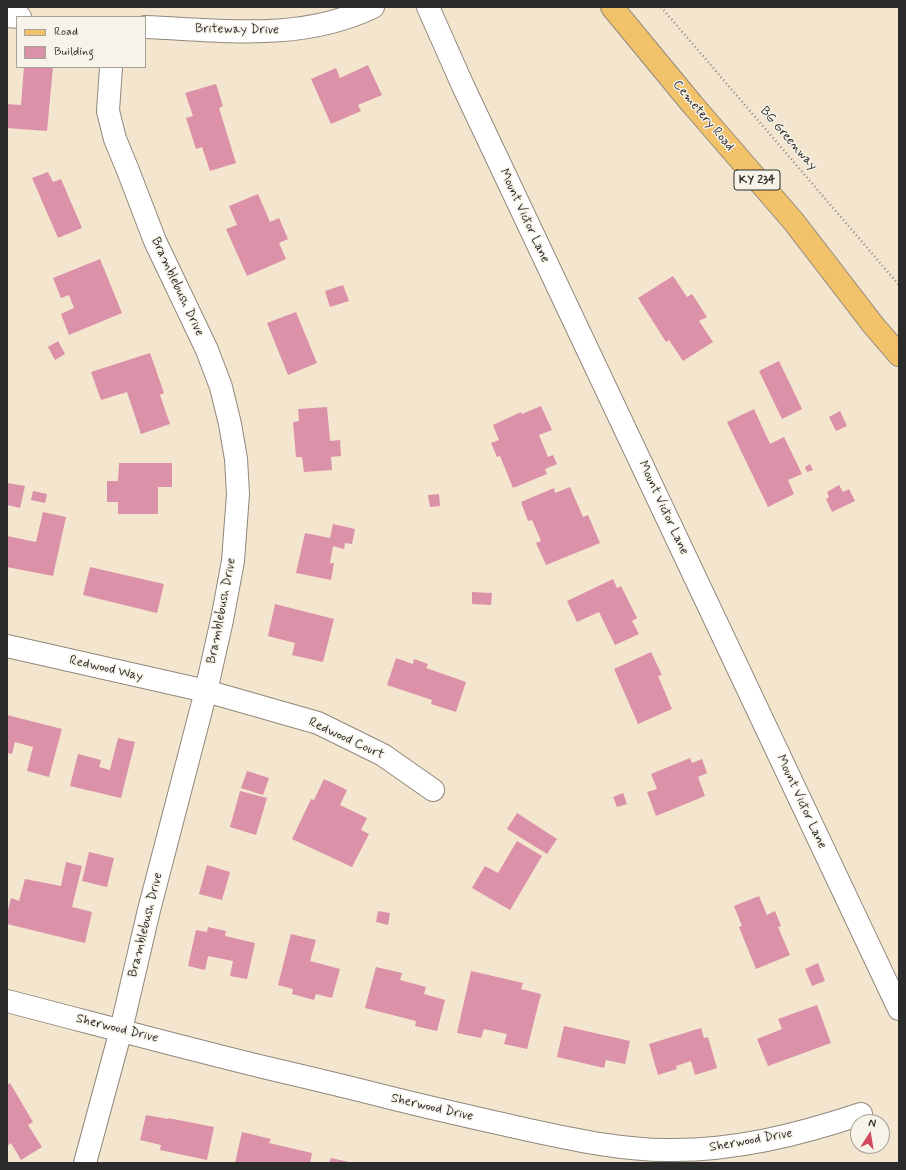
<!DOCTYPE html>
<html>
<head>
<meta charset="utf-8">
<style>
	body { margin:0 }
	#map { position:relative; width:906px; height:1170px; overflow:hidden; background:#f4e5ce; font-family:Mynerve,sans-serif }
	canvas { display:block }
	.frame { position:absolute; inset:0; border:8px solid #2b2b2b; pointer-events:none }
	.legend { position:absolute; left:16px; top:16px; width:130px; height:52px; box-sizing:border-box; background:#f7f3e8; border:1px solid #a5a39c; margin:0; padding:5px 7px; list-style:none; font-size:12px; color:#2b2b2b }
	.legend li { display:flex; align-items:center; gap:8px; height:20px }
	.legend b { width:20px; border:1px solid #a5a39c }
	.north { position:absolute; left:850px; top:1114px; width:40px; height:40px; box-sizing:border-box; background:#f7f3e8; border:1px solid #a5a39c; border-radius:50%; rotate:12deg; font-size:11px; font-weight:700; line-height:16px; text-align:center; color:#2b2b2b }
	.north::after { content:''; display:block; margin:auto; width:14px; height:18px; background:#d1495b; clip-path:polygon(50% 0,100% 100%,50% 72%,0 100%) }
</style>
</head>
<body>
<div id="map">
<canvas width="906" height="1170"></canvas>
<div class="frame"></div>
<ul class="legend">
<li><b style="height:5px;background:#f2c26a"></b>Road</li>
<li><b style="height:11px;background:#db91a8"></b>Building</li>
</ul>
<div class="north">N</div>
</div>
<script>
const ctx = document.querySelector('canvas').getContext('2d');
ctx.lineJoin = 'round';
function fillPath(path, color) {
  ctx.fillStyle = color;
  ctx.fill(path, 'evenodd');
}
function strokePath(path, color, width, dash) {
  ctx.strokeStyle = color;
  ctx.lineWidth = width;
  ctx.lineCap = dash ? 'butt' : 'round';
  ctx.setLineDash(dash || []);
  ctx.stroke(path);
}
function label(font, color, halo, rows, align = 'center') {
  ctx.font = font + ' Mynerve,sans-serif';
  ctx.lineWidth = 3;
  ctx.setLineDash([]);
  ctx.textBaseline = 'middle';
  ctx.strokeStyle = halo;
  ctx.fillStyle = color;
  for (const [text, x, y, turn = 0] of rows) {
    ctx.save();
    ctx.translate(x, y);
    ctx.rotate((+turn || 0) * Math.PI / 180);
    ctx.textAlign = isNaN(turn) ? turn : align;
    if (halo) ctx.strokeText(text, 0, 0);
    ctx.fillText(text, 0, 0);
    ctx.restore();
  }
}
fillPath(new Path2D(`
	M368,65L382,95L358,105L361,111L331,124L311,79L336,68L340,78Z
	M24,67H53L47,131L7,128V104L21,105Z
	M216,84L223,106L219,108L236,163L210,171L202,147L196,149L186,118L193,116L185,93Z
	M48,172L53,182L61,179L82,228L58,238L32,178Z
	M258,194L270,222L279,218L288,239L279,243L286,259L247,276L226,229L237,225L229,206Z
	M100,259L122,313L69,335L61,314L74,308L69,295L61,298L53,278Z
	M673,276L687,297L692,294L707,317L699,321L713,342L683,361L669,340L666,342L638,298Z
	M343,285L349,301L330,307L325,291Z
	M296,312L317,363L288,375L267,323Z
	M58,341L65,354L55,360L48,347Z
	M150,353L164,393L160,395L170,424L141,434L127,392L101,400L91,372Z
	M779,361L802,409L782,419L759,371Z
	M541,406L552,430L539,435L548,457L553,455L557,464L545,469L547,474L513,488L500,456L497,457L491,443L499,440L493,425L521,412L522,414Z
	M327,407L330,441L340,440L341,456L331,457L332,470L304,472L302,457H296L293,422L299,421L298,409Z
	M754,409L770,444L784,437L802,474L788,480L794,494L768,507L727,422Z
	M840,411L847,426L836,431L829,417Z
	M119,463H172V487H158V514H118V502H107V481H118Z
	M810,464L813,470L807,472L805,467Z
	M8,483L25,486L20,508L7,505V490Z
	M839,485L843,492L849,489L855,501L832,512L826,499L829,497L827,492Z
	M570,487L583,517L588,515L600,543L546,565L536,543L541,541L532,520L528,521L521,502L554,488L555,493Z
	M33,491L47,494L45,503L31,500Z
	M439,494L440,506L430,507L428,495Z
	M43,512L66,517L53,576L7,567V536L36,542Z
	M333,524L355,529L352,544L345,543L344,549L333,546L330,563H334L331,580L296,573L305,533L330,538Z
	M90,567L164,584L157,613L83,595Z
	M613,579L617,588L621,586L637,618L632,621L639,634L615,645L599,612L577,622L567,601Z
	M472,592L492,593L491,605L472,604Z
	M275,604L334,619L323,662L292,655L295,643L268,636Z
	M651,652L662,675L658,676L672,709L638,724L614,669Z
	M396,658L413,664L414,659L428,664L426,668L466,682L456,712L431,704L432,700L387,685Z
	M7,715L62,729L49,777L27,771L33,747L15,742L12,754L7,753Z
	M118,738L135,742L121,798L70,786L78,754L101,760L99,767L110,770Z
	M690,758L692,763L702,759L707,773L698,777L705,796L656,816L647,792L657,789L651,774Z
	M247,771L269,778L263,795L241,788Z
	M324,779L347,790L340,805L367,818L361,830L369,834L352,867L292,839L311,799L314,800Z
	M240,791L267,798L256,835L230,827Z
	M623,793L627,804L617,807L613,797Z
	M517,813L557,839L547,854L507,829Z
	M517,841L542,856L510,910L472,888L485,866L498,873Z
	M89,852L114,858L107,887L82,881Z
	M66,862L82,866L72,907L92,912L85,943L7,924V914L11,898L19,901L25,879L61,886Z
	M207,865L230,872L222,900L199,894Z
	M759,896L767,915L775,911L781,926L778,927L790,955L756,969L739,927L742,926L734,906Z
	M378,911L390,913L388,925L376,922Z
	M208,927L226,931L225,936L255,943L247,979L230,976L233,961L208,956L205,970L188,966L196,930L207,932Z
	M291,934L316,940L310,961L340,969L332,998L316,994L314,1000L292,994L293,989L278,985Z
	M818,963L825,981L812,986L805,969Z
	M376,967L402,973L400,980L426,987L424,994L445,1000L437,1031L415,1026L416,1021L365,1008Z
	M471,971L523,983L521,989L541,994L527,1049L504,1044L507,1034L484,1029L481,1038L457,1033Z
	M817,1005L831,1043L768,1066L757,1039L782,1029L778,1019Z
	M564,1026L630,1041L625,1064L606,1060L604,1068L557,1057Z
	M701,1028L704,1038L708,1037L717,1068L695,1075L691,1061L676,1066L677,1069L658,1075L649,1044Z
	M10,1083L33,1122L28,1125L42,1147L21,1160L11,1143L7,1146V1085Z
	M146,1115L168,1119V1118L214,1127L207,1160L160,1150L161,1145L140,1140Z
	M242,1132L271,1139L269,1143L312,1153L310,1163H235Z
	M331,1158L349,1162V1163H329Z`), '#db91a8');
const street = new Path2D(`
	M428,7L463,86L899,1009
	M7,16L20,17
	M145,27C223,30 300,42 373,7
	M7,646L206,691L318,723L383,755L433,790
	M7,1001C92,1023 177,1046 263,1067C306,1077 348,1087 391,1098C435,1109 480,1119 524,1129C572,1139 619,1150 667,1150C734,1151 798,1135 861,1114
	M85,1163L121,1030L149,910L206,691L222,620L233,561L238,494L236,459L230,424L221,387L207,350L155,241L127,168L115,139L108,111L111,67`);
const primary = new Path2D(`
	M612,7L692,104L794,222L874,326L899,355`);
strokePath(street, '#90887c', 24);
strokePath(primary, '#90887c', 24);
strokePath(new Path2D(`
	M661,7L899,285`), '#90887c', 2.5, [1, 3]);
strokePath(street, '#fff', 22);
strokePath(primary, '#f2c26a', 22);
for (const [x, y, w] of [
	[757,180,46]
]) {
  const box = new Path2D();
  box.roundRect(x - w / 2, y - 10, w, 20, 3);
  ctx.fillStyle = '#f7f3e8';
  ctx.fill(box);
  strokePath(box, '#2b2b2b', 1);
}
label('bold 12px', '#2b2b2b', null, [
	["KY 234",757,180]
]);
label('13px', '#2b2b2b', '#f7f3e8', [
	["Briteway Drive",237,30,1],
	["Cemetery Road",703,116,50],
	["BG Greenway",788,139,49],
	["Mount Victor Lane",524,216,65],
	["Bramblebush Drive",177,287,65],
	["Mount Victor Lane",663,508,65],
	["Bramblebush Drive",222,611,-79],
	["Redwood Way",106,669,13],
	["Redwood Court",346,739,25],
	["Mount Victor Lane",801,802,65],
	["Bramblebush Drive",146,925,-76],
	["Sherwood Drive",117,1029,14],
	["Sherwood Drive",432,1108,13],
	["Sherwood Drive",751,1141,-10]
]);
</script>
</body>
</html>
